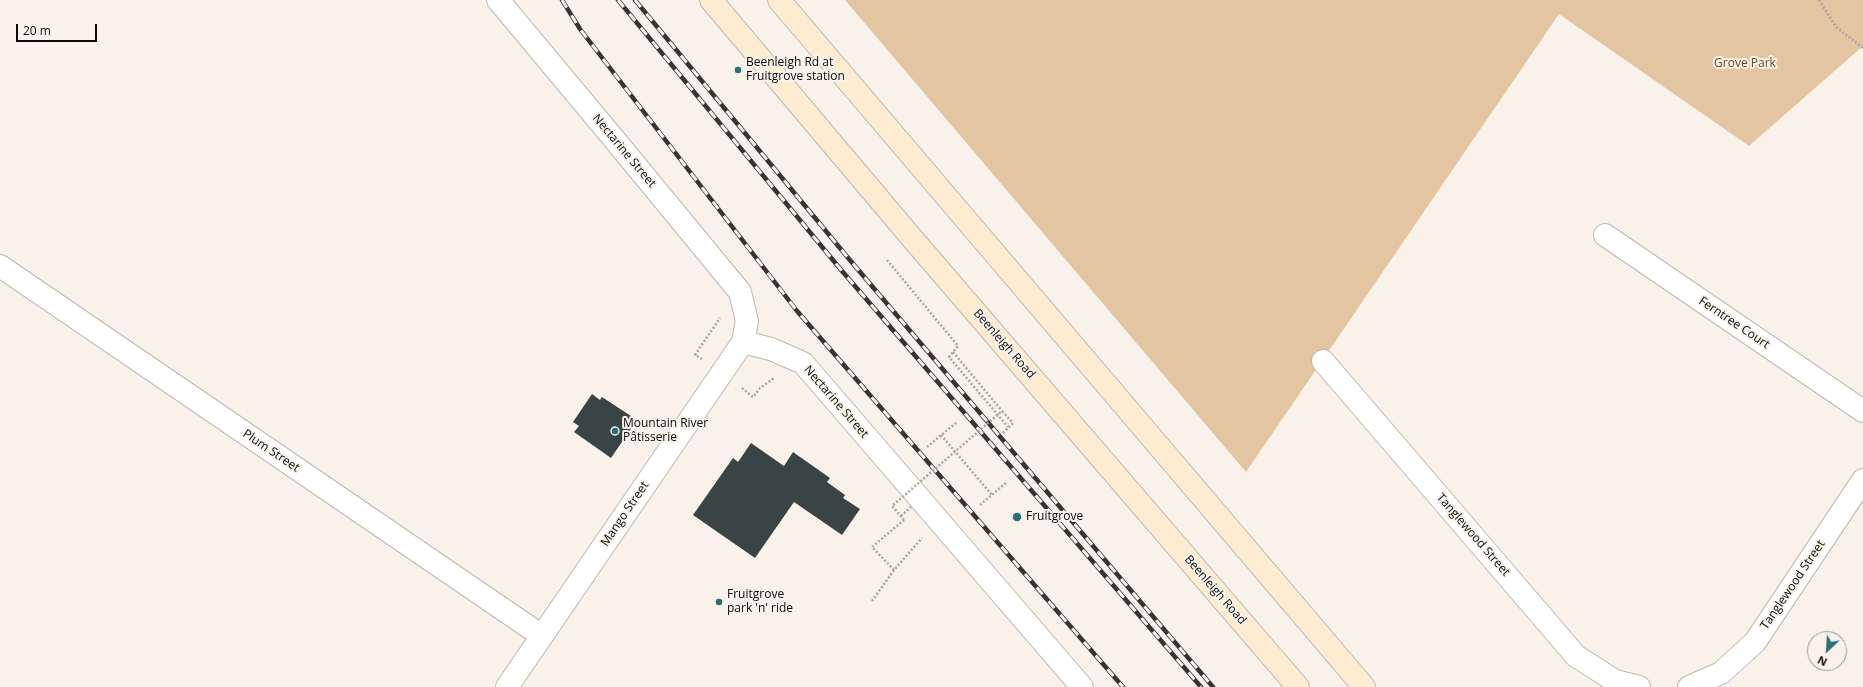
<!DOCTYPE html>
<html>
<head>
<meta charset="utf-8">
<style>
	body { margin:0 }
	#map { position:relative; width:1863px; height:687px; overflow:hidden; background:#f8f2eb; font-family:"Open Sans",sans-serif }
	canvas { display:block }
	.north { position:absolute; left:1807px; top:631px; width:40px; height:40px; box-sizing:border-box; background:#f8f2eb; border:1px solid #9a9691; border-radius:50%; rotate:205deg; font-size:11px; font-weight:700; line-height:16px; text-align:center; color:#0d0b09 }
	.north::after { content:''; display:block; margin:auto; width:14px; height:18px; background:#277175; clip-path:polygon(50% 0,100% 100%,50% 72%,0 100%) }
	.scale { position:absolute; left:16px; top:24px; width:81px; height:18px; box-sizing:border-box; border:2px solid #0d0b09; border-top:0; padding-left:5px; font-size:12px; line-height:14px; white-space:nowrap; color:#0d0b09; -webkit-text-stroke:3px #f8f2eb; paint-order:stroke }
</style>
</head>
<body>
<div id="map">
<canvas width="1863" height="687"></canvas>
<div class="north">N</div>
<div class="scale">20 m</div>
</div>
<script>
const ctx = document.querySelector('canvas').getContext('2d');
ctx.lineJoin = 'round';
function fillPath(path, color) {
  ctx.fillStyle = color;
  ctx.fill(path, 'evenodd');
}
function strokePath(path, color, width, dash) {
  ctx.strokeStyle = color;
  ctx.lineWidth = width;
  ctx.lineCap = dash ? 'butt' : 'round';
  ctx.setLineDash(dash || []);
  ctx.stroke(path);
}
function label(font, color, halo, rows, align = 'center') {
  ctx.font = font + ' "Open Sans",sans-serif';
  ctx.lineWidth = 4;
  ctx.setLineDash([]);
  ctx.textBaseline = 'middle';
  ctx.strokeStyle = halo;
  ctx.fillStyle = color;
  for (const [text, x, y, turn = 0] of rows) {
    ctx.save();
    ctx.translate(x, y);
    ctx.rotate((+turn || 0) * Math.PI / 180);
    ctx.textAlign = isNaN(turn) ? turn : align;
    if (halo) ctx.strokeText(text, 0, 0);
    ctx.fillText(text, 0, 0);
    ctx.restore();
  }
}
fillPath(new Path2D(`
	M845,0H1863V46L1749,146L1559,14L1246,472Z`), '#e3c6a1');
fillPath(new Path2D(`
	M592,394L600,400L602,397L637,420L611,458L574,432L579,426L573,422Z
	M751,443L784,466L793,452L830,478L827,482L845,495L843,498L860,509L842,535L794,502L755,558L693,515L733,458L738,462Z`), '#3b4444');
const minor = new Path2D(`
	M498,0L614,139L740,292L747,321L743,342L507,687
	M1605,235L1863,411
	M0,266L542,636
	M743,342L771,349L803,363L1082,687
	M1323,361L1576,656L1615,681L1639,687
	M1689,687L1721,673L1755,642L1863,480`);
const secondary = new Path2D(`
	M711,0L911,237L1298,687
	M779,0L1364,687`);
strokePath(minor, '#beb9b2', 24);
strokePath(secondary, '#beb9b2', 24);
strokePath(new Path2D(`
	M1819,0L1836,27L1863,48
	M887,260L958,346L949,357L1008,427
	M953,352L1002,411
	M702,359L695,355L720,318
	M742,388L753,397L760,388L774,378
	M1003,433L1013,423
	M941,435L992,495
	M927,447L957,422
	M980,505L1007,482
	M894,570L872,547L904,520
	M872,601L894,570L922,538`), '#aba7a1', 2.5, [2, 2]);
strokePath(minor, '#fff', 22);
strokePath(secondary, '#feecd2', 22);
const rail = new Path2D(`
	M562,0L580,29L797,311L1123,687
	M618,0L842,271L1201,687
	M635,0L849,259L1213,687`);
strokePath(rail, '#373431', 4.5);
strokePath(rail, '#f8f2eb', 3, [9]);
strokePath(new Path2D(`
	M901,516L911,507
	M904,520L892,506L1002,411L1013,423`), '#aba7a1', 2.5, [2, 2]);
for (const [x, y, r, color] of [
	[738,70,4,"#277175"],
	[615,431,4,"#277175"],
	[1017,517,5,"#277175"],
	[719,602,4,"#277175"]
]) {
  const dot = new Path2D();
  dot.arc(x, y, r, 0, 2 * Math.PI);
  ctx.fillStyle = color;
  ctx.fill(dot);
  strokePath(dot, '#f8f2eb', 1.5);
}
label('12px', '#0d0b09', '#f8f2eb', [
	["Beenleigh Rd at",746,63],
	["Fruitgrove station",746,77],
	["Mountain River",623,424],
	["Pâtisserie",623,438],
	["Fruitgrove",1026,517],
	["Fruitgrove",727,595],
	["park 'n' ride",727,609]
], 'left');
label('12px', '#66481c', '#f8f2eb', [
	["Grove Park",1745,64]
]);
label('12px', '#0d0b09', '#f8f2eb', [
	["Nectarine Street",624,151,50],
	["Ferntree Court",1734,323,34],
	["Beenleigh Road",1004,344,49],
	["Nectarine Street",836,402,49],
	["Plum Street",271,451,34],
	["Mango Street",625,514,-56],
	["Tanglewood Street",1473,535,49],
	["Tanglewood Street",1793,585,-56],
	["Beenleigh Road",1215,590,49]
]);
</script>
</body>
</html>
